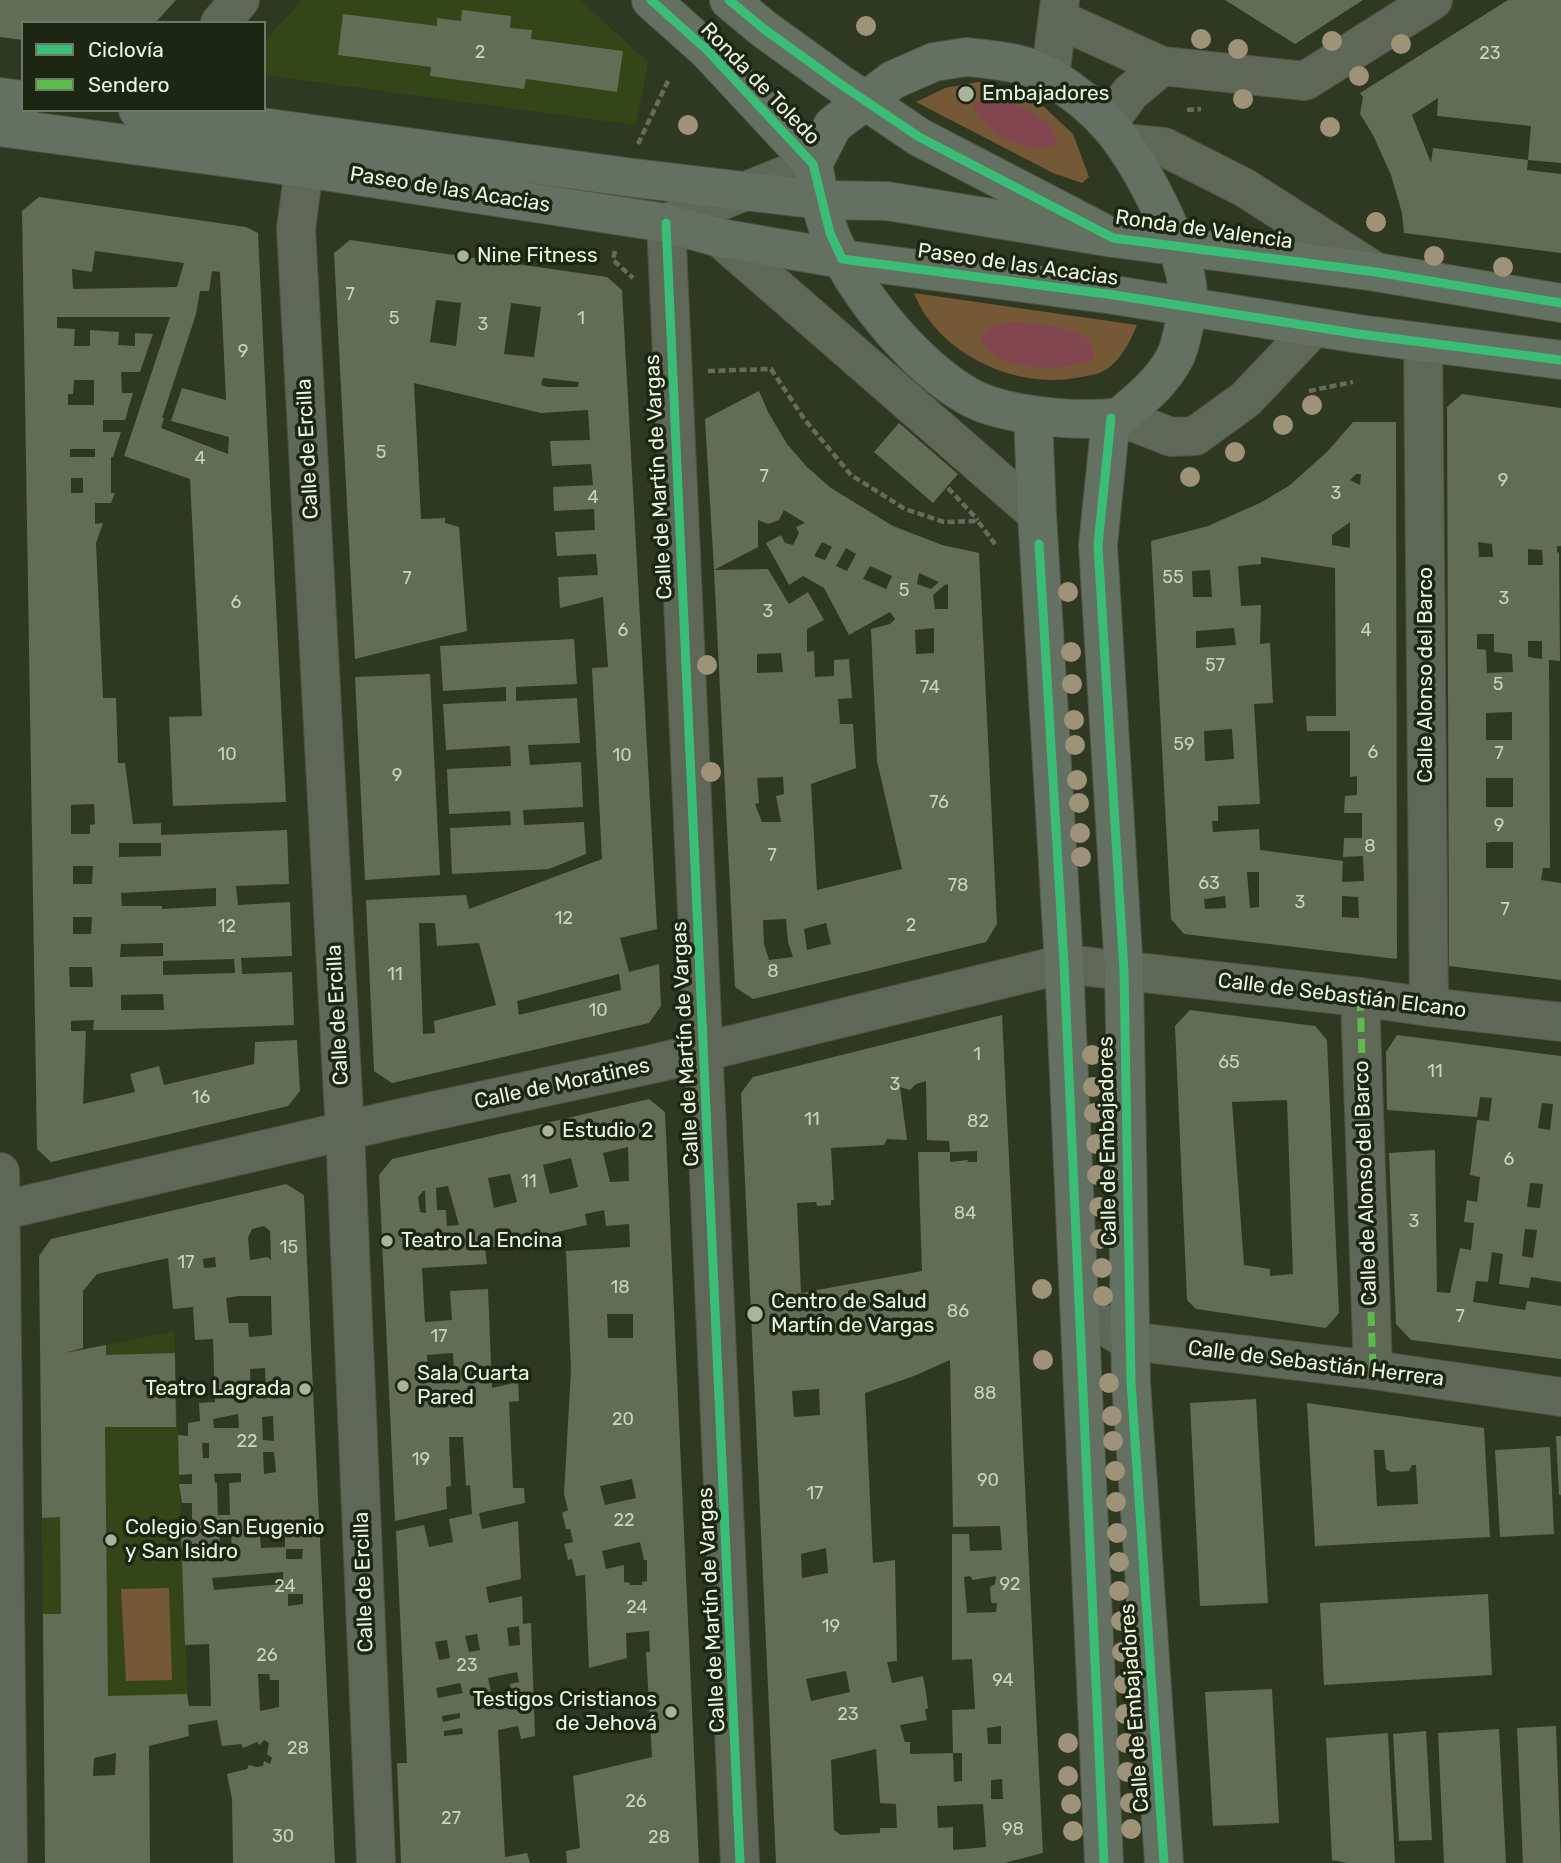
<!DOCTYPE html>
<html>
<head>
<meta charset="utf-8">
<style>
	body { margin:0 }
	#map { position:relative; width:1561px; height:1863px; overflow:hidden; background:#2f3821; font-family:Rubik,sans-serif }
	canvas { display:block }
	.legend { position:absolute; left:21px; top:21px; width:245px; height:91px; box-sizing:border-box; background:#1d2513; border:2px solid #6f7964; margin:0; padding:9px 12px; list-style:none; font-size:21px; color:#ebf6de }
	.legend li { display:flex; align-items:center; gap:14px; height:35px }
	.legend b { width:35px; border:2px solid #6f7964 }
</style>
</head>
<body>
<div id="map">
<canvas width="1561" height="1863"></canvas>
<ul class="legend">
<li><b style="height:9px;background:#3abd76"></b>Ciclovía</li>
<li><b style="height:9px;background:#5cbc4b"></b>Sendero</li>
</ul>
</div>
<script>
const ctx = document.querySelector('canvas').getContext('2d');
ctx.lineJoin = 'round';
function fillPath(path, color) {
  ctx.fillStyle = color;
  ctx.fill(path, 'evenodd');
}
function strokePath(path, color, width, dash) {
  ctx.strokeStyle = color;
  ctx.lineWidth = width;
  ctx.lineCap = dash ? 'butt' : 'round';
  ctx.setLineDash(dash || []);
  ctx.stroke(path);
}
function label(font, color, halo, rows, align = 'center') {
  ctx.font = font + ' Rubik,sans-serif';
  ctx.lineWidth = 7;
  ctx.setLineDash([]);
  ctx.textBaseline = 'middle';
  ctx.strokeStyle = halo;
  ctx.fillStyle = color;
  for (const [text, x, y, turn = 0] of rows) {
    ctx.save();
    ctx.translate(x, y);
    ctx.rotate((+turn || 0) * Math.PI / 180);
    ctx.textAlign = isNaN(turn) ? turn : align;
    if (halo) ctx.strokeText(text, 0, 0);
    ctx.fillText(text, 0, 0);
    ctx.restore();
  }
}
fillPath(new Path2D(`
	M302,0H580L648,62L636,125L264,75V42Z
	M174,1331L189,1736L44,1769L40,1359Z`), '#344618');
fillPath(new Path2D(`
	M978,82L1010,88L1043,106L1073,134L1089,177L1082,183L1053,173L916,102L945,88Z
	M914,293L1137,325C1130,342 1122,358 1107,369C1098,375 1086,376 1076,378C1014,389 937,353 914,293Z
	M169,1588L172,1680L126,1681L121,1589Z`), '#755835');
fillPath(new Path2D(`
	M991,98C1013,103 1055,115 1057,143C1036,160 976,131 974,104L979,100Z
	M1009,322C1028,322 1107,327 1092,360C1065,372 992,373 981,338C987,326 997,325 1009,322Z`), '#824650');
fillPath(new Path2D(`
	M0,0H176L155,23H23V40L0,37Z
	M1225,0H1363L1295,44Z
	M1508,0H1561V163L1528,160L1527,170L1561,174V253L1404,233L1402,213L1391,175L1373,135L1360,114L1363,97L1360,93ZM1438,98L1437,116L1531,126L1528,160L1433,148L1431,163L1412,115Z
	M462,10L511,16L510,28L532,30L531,39L623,51L617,92L526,79L524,89L430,76L431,67L338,55L343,14L437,26V18L461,21Z
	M39,197L246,227L258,233L271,506L286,802L173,806L169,717L202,716L190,479L124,456L170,317H57V328L75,329L74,346H90V330L119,332L118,345L135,346V333L153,334L140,372H121L122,393H133L125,420H103V432H121L113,457H111V493H115L111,503H95V524L103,523L96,543L103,698H116L118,763H125L133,824L161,823V835L287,830L289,884L236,886L238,905L290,902L292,956L241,958L242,974L292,972L294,1025L164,1030H93L94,1020L71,1021V1031H86L83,1104L135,1092L130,1074L159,1066L164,1085L254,1064L255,1042L297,1040L300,1091L288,1106L51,1162L37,1149L22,211ZM95,251L184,263L177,287L73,289L72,269L92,272ZM212,271L220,272L226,400L182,388L171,421L229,437L228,454L161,428L164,418H162L196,314L200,291H209ZM74,380H94V405H68V394H73ZM70,449H95V457H70ZM71,478H83V493H71ZM94,804L95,824L90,825V834H71V805ZM119,843H161V856L119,857ZM73,866H93L92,884H73ZM216,888V906L162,909V906H122L121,893ZM73,917H92L91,934H73ZM163,943V956L120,957L121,944ZM234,959L235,973L163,975V961ZM69,967H92L93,987H70ZM163,994L164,1010H121V995Z
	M350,240L607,277L622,290L657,929L620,938L629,972L659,964L661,1006L649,1023L392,1083L374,1071L366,900L466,895L469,909L602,859L592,668L608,667L603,597L560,608L558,577L598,575L596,554L557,556L555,532L595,530L594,509L554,511L553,487L593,485L591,464L552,466L550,441L590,440L588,410L541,413L414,383L421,519L445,518V523L459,527L467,631L355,659L334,253ZM436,300L461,303L456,346L430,342ZM511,303L541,307L534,357L504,354ZM543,378L579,382L578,387H547L541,385ZM419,923H435L437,946L479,943L496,1005L434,1021L435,1033L423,1034ZM619,974L621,990L519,1015L517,1001Z
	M759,391L768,412L787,444L807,467L831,488L893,526L942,545L979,553L997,924L986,942L753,999L735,987L714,570L768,569L789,604L808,592L824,620L807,629V652L814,651L815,677L834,676V660L849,659L852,698L838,699L840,724H853L856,768L811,784L817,890L902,869L877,761L871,629L890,624L895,619L890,612L849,635L824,588L803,576L789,585L766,543L781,535L785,543L793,545L799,533L796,527L805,523L784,510L779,520L768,524L758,520V547L714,570L705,419ZM822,542L832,547L825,560L814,556ZM846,548L856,554L847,571L836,566ZM870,566L892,576L886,589L863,579ZM919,573L939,582L931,589L917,584ZM946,584L948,585V609H935L933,595ZM934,628V653L916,654L915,630ZM781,653L783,672L757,673V654ZM783,777L784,794L776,796L781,822H762L755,804L759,803L757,778ZM786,919L788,942L793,957L769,960L764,944L763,920ZM826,923L831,944L807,950L804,929Z
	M1462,394L1561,408V546H1557V553L1559,552L1560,661L1549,660L1550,868H1543L1541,880L1561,883V980L1449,966L1447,407ZM1478,542L1492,544L1493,557H1479ZM1528,549L1542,550L1543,565H1528ZM1477,634H1494V652L1512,654L1513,672L1487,673L1486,650L1477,649ZM1528,641H1542V659L1528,657ZM1512,712V740H1486V713ZM1486,778H1513V807H1486ZM1492,842H1513V868H1486V843Z
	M1353,422H1396L1397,959L1184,934L1171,919L1151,541L1208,526L1262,502L1290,485L1328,451ZM1356,474H1361L1360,485L1350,480ZM1350,522V548L1332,545V535ZM1261,557L1335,568L1336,716H1306L1307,731H1350V777L1357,776V795L1345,796L1344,813H1362V838H1344L1343,857L1363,856L1364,881L1342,882L1343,861L1260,850L1259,829L1213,832L1212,821H1218V806L1260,804L1254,704L1273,703L1270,643L1260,644L1261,605L1241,606L1238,566L1261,564ZM1210,570L1212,597H1193L1192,571ZM1234,628L1236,645L1196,648V631ZM1232,729L1234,759L1205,761L1204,731ZM1247,872H1259V907L1250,908ZM1225,896L1226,908L1205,909L1204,899ZM1342,896L1358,897L1359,918L1342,917Z
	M899,423L958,474L933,503L874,452Z
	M574,639L577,684L516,687V701L577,698L580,743L528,745L530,765L581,762L583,807L523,810L524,825L584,822L586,854L549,869L452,874L450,828L511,825L510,811L449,814L447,769L511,766L510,746L446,750L443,704L506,701V687L443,691L440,646Z
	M430,674L440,875L365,880L355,677Z
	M1190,1010L1315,1026L1327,1040L1339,1313L1326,1328L1196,1309L1187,1300L1175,1026ZM1287,1100L1293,1274L1270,1276V1269L1244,1265L1232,1102Z
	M1002,1015L1043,1853L1004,1863H776L741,1093L753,1077ZM926,1081L927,1140L949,1141L950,1152L977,1151V1162H967L968,1160L950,1162V1152H918L922,1271L801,1293L797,1203L816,1202L817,1206L831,1205V1200H834L831,1148L884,1145L887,1139L907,1140L900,1087L910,1090L916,1084ZM950,1360L953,1527L1000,1526L1002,1550L970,1551L969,1534H952V1660L972,1659L975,1709L952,1710L953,1753L910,1754V1742H905L900,1725L927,1720L925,1710L928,1708L926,1693L923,1676L892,1683L890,1674L887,1662L897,1661L895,1560L873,1563L865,1393L914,1376ZM819,1389L820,1415L794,1417L792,1391ZM826,1548L828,1573L802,1578L801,1554ZM970,1576L973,1580L996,1576L995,1584L990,1587L991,1601L992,1603H997L996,1612L967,1613L964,1577ZM846,1671L850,1692L811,1701L806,1679ZM1001,1726V1744H988L987,1728ZM876,1749L880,1803L896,1804L897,1828H880V1833L841,1835L834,1830L831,1760ZM953,1753H962V1781L954,1782ZM1002,1779L1003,1799H991V1780ZM983,1804L986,1847L953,1850V1827L938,1828L937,1806Z
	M1397,1035L1561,1056V1282L1531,1277L1529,1288L1499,1284L1503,1254L1492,1252L1488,1282L1476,1281L1473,1302L1525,1310L1527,1301L1561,1306V1359L1411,1340L1396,1324L1389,1153L1435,1150L1437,1292L1450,1293L1460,1248L1471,1250L1474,1223L1464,1222L1467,1200L1477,1202L1480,1177L1470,1175L1477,1120L1489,1121L1492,1098L1480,1097L1477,1117L1387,1110L1386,1052ZM1542,1103L1553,1104L1550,1130L1538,1128ZM1530,1183L1543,1184L1540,1208L1527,1207ZM1525,1229L1537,1230L1533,1258L1522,1256Z
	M649,1099L665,1112L699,1863H567L566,1851L580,1848L573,1776L652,1757L646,1652H650L649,1631L626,1633L627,1658L589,1668L585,1575L576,1576L572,1559L568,1560L564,1544L573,1542L570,1529H566L562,1513L568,1510L564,1494L571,1370L566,1251L630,1247L629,1224L606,1226L604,1210L585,1214L587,1225L485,1249L487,1264L422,1268L425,1322L452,1320L450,1291L488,1289L492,1388L518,1382L519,1401L509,1402L513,1488H524L525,1503L479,1513L482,1529L518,1521L521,1579L486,1587L489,1603L522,1596L523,1624L531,1623L535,1736L521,1739L518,1726L498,1730L505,1857L527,1853L530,1863H401L397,1763H407L396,1531L424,1525L429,1547L453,1542L449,1519L472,1514L470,1485L466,1486L463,1437H449L451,1486L446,1487L447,1509L395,1521L379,1175L392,1159ZM628,1147L629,1181L610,1182L603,1153ZM571,1158L578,1187L550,1194L543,1165ZM510,1174L517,1202L494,1208L488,1178ZM448,1186L459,1225L447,1226L446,1210H437L436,1188ZM423,1191H425L426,1213L420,1212L418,1197ZM607,1314H633V1338H608ZM453,1353L454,1376L428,1381L427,1355ZM632,1479L636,1498L605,1505L600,1486ZM640,1542L644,1560H647V1581L642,1582V1585H630V1583L624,1582V1565L606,1569L602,1551ZM519,1626L520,1645L509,1646L507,1628ZM477,1634L480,1650L469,1652L465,1636ZM447,1640L450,1658L439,1660L435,1642ZM517,1672L519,1682L510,1684L512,1696L493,1701L488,1678ZM460,1683L463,1693L438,1698L436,1688ZM460,1713V1718L443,1722L442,1716ZM462,1728L463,1734L444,1736V1731Z
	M286,1184L304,1195L335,1863H233L232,1799L227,1774L247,1769L249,1765L257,1767L263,1766L264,1761L270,1764L272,1758L267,1754L269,1743L264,1740L260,1745L257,1742L243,1748L241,1744L222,1746L217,1720L188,1725L189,1736L149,1746L150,1863H45L43,1614H61L60,1517L42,1518L39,1256L51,1239ZM264,1226L270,1231L271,1260L268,1257L250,1260L248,1238L252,1229ZM215,1257L216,1267L204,1268L203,1259ZM168,1258L173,1309L193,1307L195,1340L213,1339L215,1402L199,1403L200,1421L188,1423V1436L178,1435L179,1475L192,1474V1484H179L182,1503H192V1531H180L182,1550H203L204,1561H182L185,1645L209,1644L211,1706H189L187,1694L108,1696L105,1427H176L175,1353L106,1355V1345L64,1353L83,1348V1291L97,1274ZM238,1296H271L272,1335L249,1337L248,1323H229L226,1298ZM265,1368L266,1392L251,1394L250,1369ZM238,1414L239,1428H214L213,1419ZM273,1416L274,1441L263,1440L262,1417ZM202,1443H209V1458H203ZM263,1452H274L276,1472L264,1474ZM241,1473V1482L229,1483L230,1515H218L217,1483H215L214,1474ZM219,1520H230L232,1549H220ZM285,1535V1547L261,1548L260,1537ZM286,1549H303L302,1559H286ZM283,1572V1584L214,1590L212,1578ZM288,1594H303V1604L288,1606ZM258,1674H269L270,1680H279V1707L260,1711ZM116,1753L115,1775L93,1776L94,1758Z
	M1256,1399L1268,1603L1200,1606L1190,1403Z
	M1307,1403L1484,1428L1490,1537L1315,1546ZM1374,1450H1384L1386,1469L1391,1472L1409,1471L1412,1465H1416L1418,1504L1377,1506Z
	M1556,1436H1561V1495H1559Z
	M1550,1447L1554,1534L1500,1537L1495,1450Z
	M1488,1594L1492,1675L1324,1685L1320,1603Z
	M1272,1689L1279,1823L1213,1826L1205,1692Z
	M1556,1726L1561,1863H1523L1517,1728Z
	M1499,1729L1506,1863H1444L1438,1733Z
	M1426,1731L1432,1840L1399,1841L1393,1734Z
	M1388,1733L1395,1863H1348L1332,1860L1326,1738Z`), '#636c55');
const minor = new Path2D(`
	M1058,19L1162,66L1305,81L1433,0
	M220,23L240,0
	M1050,77L1060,0
	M1108,124L1130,93L1162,66
	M1123,143L1164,147L1172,151L1245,188L1376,272
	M304,168L296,229L345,1132L376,1863
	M720,238L1037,514
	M1423,342L1429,1007
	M1120,417L1171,437L1195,436L1246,399L1314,327
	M1360,997L1373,1370
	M0,1172L8,1863
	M0,1211L396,1119L657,1063L1064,964L1360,997L1429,1007L1561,1022
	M1080,1310L1129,1341L1373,1370L1561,1397
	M740,1863L666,223L813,164`);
const major = new Path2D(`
	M651,0L707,50L813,164
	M729,0L764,29L836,81L919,137L1113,238L1376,272L1561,303
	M966,57C997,60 1025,62 1052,78C1073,91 1093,107 1109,125C1140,161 1184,245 1188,292C1189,306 1181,347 1174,359C1162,382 1139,400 1120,417C1082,422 1024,417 988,405C928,385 850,289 829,231C821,209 817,186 813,164L833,125L893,80L934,62Z
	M0,97L23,100
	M138,110L626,177L820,200L887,201L1113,238
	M0,127L304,168L621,216L666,223L720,238L842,259L1114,295L1359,334L1561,360
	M1033,416L1037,514L1064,964L1104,1863
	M1111,418L1098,545L1124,971L1131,1382L1164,1863`);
strokePath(minor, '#4d5542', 40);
strokePath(major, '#4d5542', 40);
strokePath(new Path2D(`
	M1187,110L1201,109
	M638,144L668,81
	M615,251L613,260L633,278
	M708,371L771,369L805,420L851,475L905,509L944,522L978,521L997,547
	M1309,391L1353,382
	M948,488L978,520`), '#656c5d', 4.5, [7, 3.5]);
strokePath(minor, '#5f6756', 38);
strokePath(major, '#637062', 38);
strokePath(new Path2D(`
	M1360,997L1373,1370`), '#5cbc4b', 7, [14, 7]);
strokePath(new Path2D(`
	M651,0L707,50L813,164L830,233L842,259L1114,295L1359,334L1561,360
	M729,0L764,29L836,81L919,137L1113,238L1376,272L1561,303
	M666,223L740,1863
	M1111,418L1098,545L1124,971L1131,1382L1164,1863
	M1039,544L1064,964L1104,1863`), '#3abd76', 9);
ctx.fillStyle = '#9e9378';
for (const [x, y] of [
	[866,26],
	[1201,39],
	[1332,41],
	[1401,44],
	[1238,49],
	[1359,76],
	[1243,99],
	[688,125],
	[1330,127],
	[1376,222],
	[1434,256],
	[1503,267],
	[1312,405],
	[1283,425],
	[1235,452],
	[1190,477],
	[1068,592],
	[1071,652],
	[707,665],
	[1072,684],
	[1074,720],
	[1075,745],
	[711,772],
	[1077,780],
	[1079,803],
	[1080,833],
	[1081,857],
	[1092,1055],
	[1093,1087],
	[1094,1113],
	[1096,1144],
	[1097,1175],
	[1099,1207],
	[1100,1239],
	[1102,1268],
	[1042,1289],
	[1103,1296],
	[1043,1360],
	[1109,1383],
	[1112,1416],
	[1113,1441],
	[1115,1471],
	[1116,1502],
	[1117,1533],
	[1119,1562],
	[1119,1591],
	[1121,1621],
	[1122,1652],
	[1124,1684],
	[1125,1714],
	[1068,1743],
	[1126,1743],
	[1127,1772],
	[1068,1776],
	[1130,1803],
	[1071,1804],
	[1131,1829],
	[1073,1831]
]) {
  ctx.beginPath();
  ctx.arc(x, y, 10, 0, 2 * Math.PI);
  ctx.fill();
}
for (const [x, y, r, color] of [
	[966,94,9,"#a9b49c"],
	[463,256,7,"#a9b49c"],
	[548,1131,7,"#a9b49c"],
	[387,1241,7,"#a9b49c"],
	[755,1314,9,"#a9b49c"],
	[403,1386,7,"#a9b49c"],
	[305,1389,7,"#a9b49c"],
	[111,1540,7,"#a9b49c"],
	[671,1712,7,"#a9b49c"]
]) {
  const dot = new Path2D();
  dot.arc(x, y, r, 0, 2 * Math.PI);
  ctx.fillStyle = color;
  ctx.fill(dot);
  strokePath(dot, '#1d2513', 2.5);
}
label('18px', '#c9d4bc', null, [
	["2",480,53],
	["23",1490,54],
	["7",350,295],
	["5",394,319],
	["1",581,319],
	["3",483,325],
	["9",243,352],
	["5",381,453],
	["4",200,459],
	["7",764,477],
	["9",1503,481],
	["3",1336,494],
	["4",593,498],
	["55",1173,578],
	["7",407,579],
	["5",904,591],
	["3",1504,599],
	["6",236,603],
	["3",768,612],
	["6",623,631],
	["4",1366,631],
	["57",1215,666],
	["5",1498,685],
	["74",930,688],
	["59",1184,745],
	["6",1373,753],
	["7",1499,754],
	["10",227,755],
	["10",622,756],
	["9",397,776],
	["76",939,803],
	["9",1499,826],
	["8",1370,847],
	["7",772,856],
	["63",1209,884],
	["78",958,886],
	["3",1300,903],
	["7",1505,910],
	["12",564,919],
	["2",911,926],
	["12",227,927],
	["8",773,972],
	["11",395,975],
	["10",598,1011],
	["1",977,1055],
	["65",1229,1063],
	["11",1435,1072],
	["3",895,1085],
	["16",201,1098],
	["11",812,1120],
	["82",978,1122],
	["6",1509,1160],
	["11",529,1182],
	["84",965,1214],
	["3",1414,1222],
	["15",289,1248],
	["17",186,1263],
	["18",620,1288],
	["86",958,1312],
	["7",1460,1317],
	["17",439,1337],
	["88",985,1394],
	["20",623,1420],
	["22",247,1442],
	["19",421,1460],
	["90",988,1481],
	["17",815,1494],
	["22",624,1521],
	["92",1010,1585],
	["24",285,1587],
	["24",637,1608],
	["19",831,1627],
	["26",267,1656],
	["23",467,1666],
	["94",1003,1681],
	["23",848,1715],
	["28",298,1749],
	["26",636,1802],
	["27",451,1819],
	["98",1013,1830],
	["30",283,1837],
	["28",659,1838]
]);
label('21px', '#ebf6de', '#1d2513', [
	["Ronda de Toledo",760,84,46],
	["Paseo de las Acacias",450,190,9],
	["Ronda de Valencia",1204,230,8],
	["Paseo de las Acacias",1018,265,8],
	["Calle de Ercilla",308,449,-93],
	["Calle de Martín de Vargas",659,477,-93],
	["Calle Alonso del Barco",1426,675,-90],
	["Calle de Sebastián Elcano",1342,996,7],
	["Calle de Ercilla",338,1015,-93],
	["Calle de Martín de Vargas",686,1044,-93],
	["Calle de Moratines",562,1084,-12],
	["Calle de Embajadores",1108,1141,-91],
	["Calle de Alonso del Barco",1366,1183,-92],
	["Calle de Sebastián Herrera",1316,1364,7],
	["Calle de Ercilla",364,1582,-92],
	["Calle de Martín de Vargas",712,1610,-93],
	["Calle de Embajadores",1135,1708,-94]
]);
label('21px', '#ebf6de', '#1d2513', [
	["Embajadores",982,94],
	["Nine Fitness",477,256],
	["Estudio 2",562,1131],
	["Teatro La Encina",401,1241],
	["Centro de Salud",771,1302],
	["Martín de Vargas",771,1326],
	["Sala Cuarta",417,1374],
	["Pared",417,1398],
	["Teatro Lagrada",291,1389,"right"],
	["Colegio San Eugenio",125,1528],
	["y San Isidro",125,1552],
	["Testigos Cristianos",657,1700,"right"],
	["de Jehová",657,1724,"right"]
], 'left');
</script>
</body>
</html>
